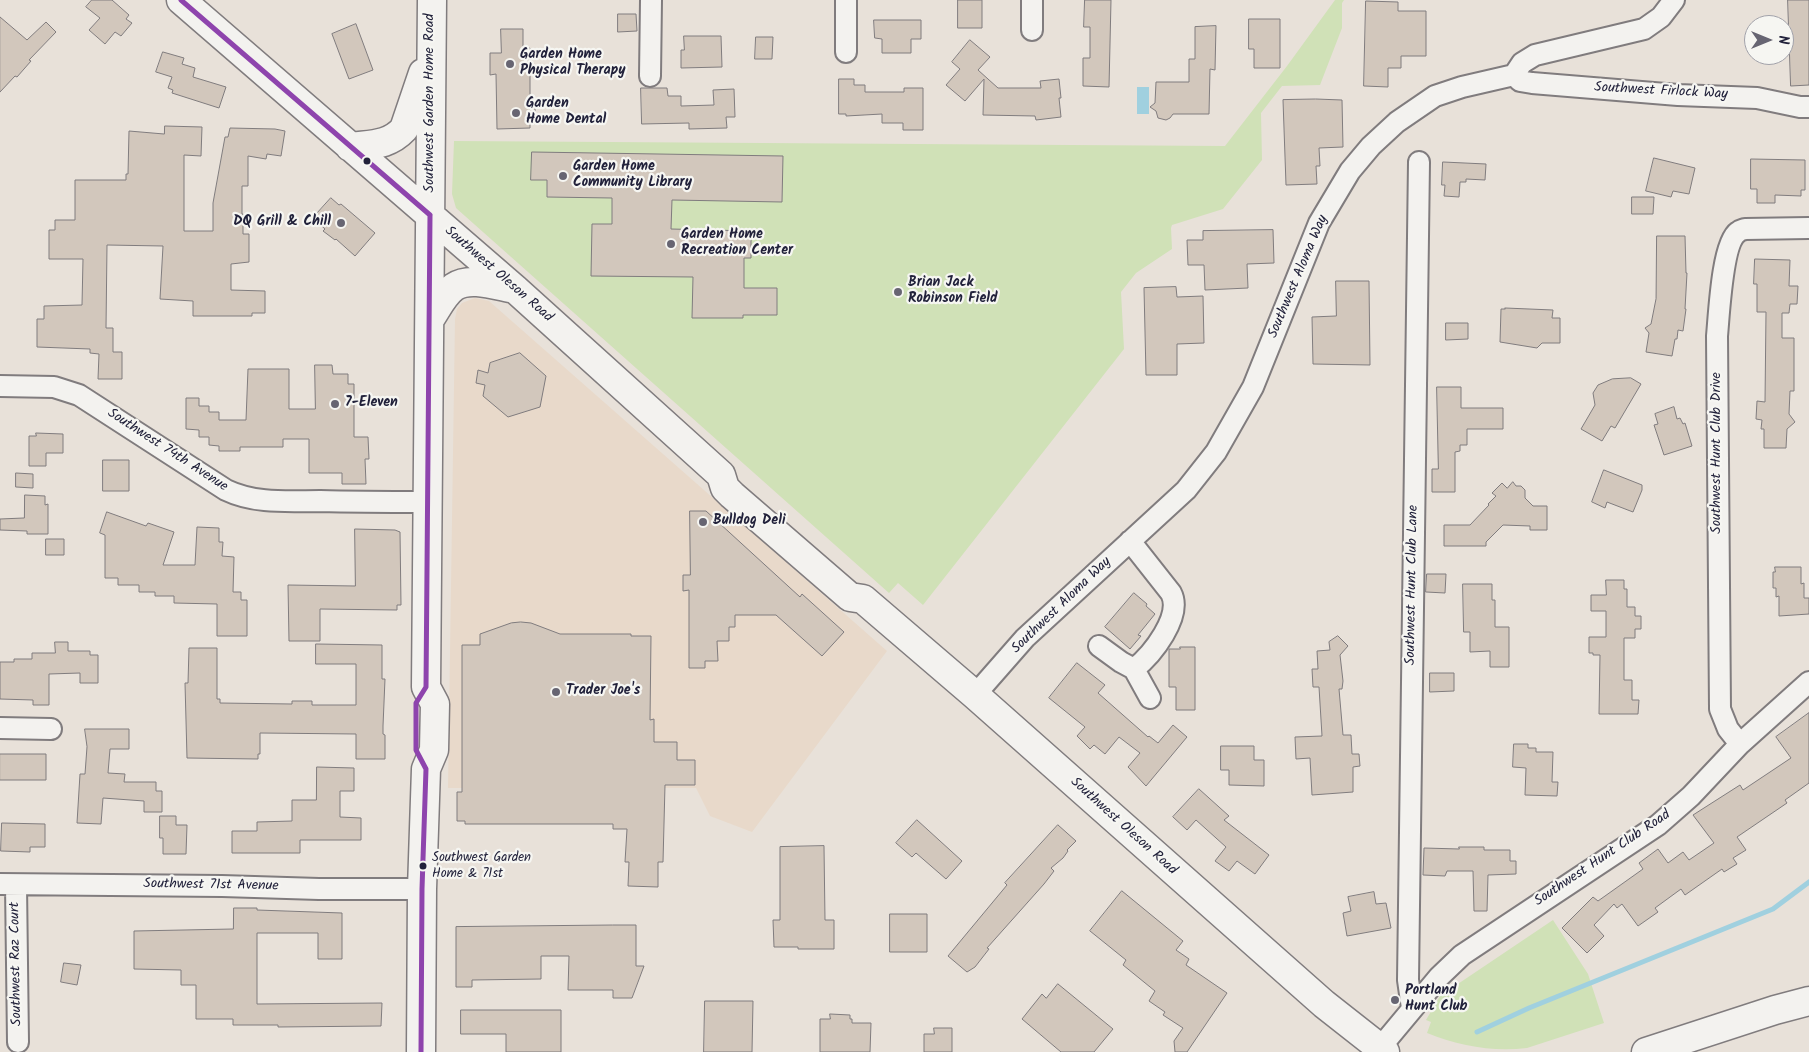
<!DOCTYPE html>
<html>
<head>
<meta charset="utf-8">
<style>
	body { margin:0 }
	#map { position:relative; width:1809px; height:1052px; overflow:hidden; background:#e8e1d9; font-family:Kalam,sans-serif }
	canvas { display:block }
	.north { position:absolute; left:1744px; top:15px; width:50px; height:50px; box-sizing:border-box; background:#f6f6f2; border:1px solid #a1a1a9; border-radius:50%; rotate:90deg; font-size:14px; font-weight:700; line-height:20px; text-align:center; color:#22223b }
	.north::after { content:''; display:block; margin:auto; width:18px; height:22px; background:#676572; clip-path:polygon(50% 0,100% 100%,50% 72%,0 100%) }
</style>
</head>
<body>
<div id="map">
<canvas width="1809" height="1052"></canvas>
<div class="north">N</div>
</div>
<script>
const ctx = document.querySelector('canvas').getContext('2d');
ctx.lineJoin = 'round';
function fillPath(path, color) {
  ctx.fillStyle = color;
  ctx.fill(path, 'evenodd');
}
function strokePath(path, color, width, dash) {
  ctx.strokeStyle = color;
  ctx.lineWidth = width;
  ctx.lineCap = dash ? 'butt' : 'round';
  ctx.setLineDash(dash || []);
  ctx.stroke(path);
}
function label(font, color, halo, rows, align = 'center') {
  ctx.font = font + ' Kalam,sans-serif';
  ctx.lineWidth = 4.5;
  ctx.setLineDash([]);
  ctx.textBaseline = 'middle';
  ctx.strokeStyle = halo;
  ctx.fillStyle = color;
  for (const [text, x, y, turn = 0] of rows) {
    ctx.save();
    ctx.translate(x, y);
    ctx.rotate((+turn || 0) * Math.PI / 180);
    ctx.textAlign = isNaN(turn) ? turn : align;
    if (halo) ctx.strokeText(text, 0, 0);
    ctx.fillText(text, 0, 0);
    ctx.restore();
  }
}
fillPath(new Path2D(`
	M475,298L489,301L887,651L752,832L710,816L696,788H448L455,319L457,309L462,303Z`), '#e8d9ca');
fillPath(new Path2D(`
	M1335,0H1344L1342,3V28L1320,85L1282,86L1261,113L1262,160L1223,209L1172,225L1171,228L1172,249L1136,273L1121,292L1124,349L923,605L898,583L889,593L456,208L452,194L454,141L1225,146L1287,66Z
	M1553,920L1588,974L1604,1023L1527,1048C1492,1052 1460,1046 1427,1033L1431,1022L1426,1020L1440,996Z`), '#d0e1b7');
fillPath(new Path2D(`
	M1137,87H1149V114H1137Z`), '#a0d0df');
strokePath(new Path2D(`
	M1477,1032L1529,1008L1773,909L1809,882`), '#a0d0df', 5);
const building = new Path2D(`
	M92,0H112L129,15L126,19L132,23L121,36L115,32L105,44L89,30L100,18L86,7Z
	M958,0H982V28H958Z
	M1085,0H1111L1109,87L1083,86V58H1090V27H1084Z
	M1788,0H1809V85L1791,86Z
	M1366,1L1398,2V11H1426V56H1401V68H1388V87L1364,86Z
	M618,14H636L637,31L618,32Z
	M0,17L27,40L46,22L56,32L29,60L31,61L17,77L15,76L0,92Z
	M1249,19H1280V68H1254V49H1249Z
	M874,20H921V39H911V53H882V39L875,38Z
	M356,24L373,70L349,79L332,34Z
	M1216,26L1215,70L1210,69L1209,114H1173L1170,118L1166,120L1158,118L1156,111L1150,107L1155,103L1156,82H1189V59H1195V27Z
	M501,29H523V48H530V106H535V120H530V128L497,129L496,74L490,75V53H501Z
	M684,36H721L722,67L681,68V50H684Z
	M756,37H773L772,59H755Z
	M970,40L990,57L978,70L998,88H1041L1040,81L1059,79L1061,98H1059L1061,117L1036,120L1035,116L983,115L984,79L965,101L946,85L960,69L952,62Z
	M163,52L184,58L182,64L195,68L193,77L226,87L219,108L172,93L173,90L168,88L172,77L156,72Z
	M839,79H854V85H865V92H904V88H923V130H903V123H882V114L846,116V114H839Z
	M641,88H667L668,96H681V106L714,105L713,90L734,89L735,117H726L727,128L689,129V123L642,124Z
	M1316,99L1342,100L1343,147L1319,148L1320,166H1316L1317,184L1286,185L1283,100Z
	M165,126L202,127L201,156L184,155V231H213V203L225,137H228L230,128L275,129L285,131L281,156L267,154L266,159L248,156V186H242V214H243V234H249V262L231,264V290L265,291V313H252V316H193V301L160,299L163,246L107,245L106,328H113V352H122V379H98L99,354L90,353V349L37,347V319H44V306L82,305L83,259H49V230H55V220H75V180H126V174H128L129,131L164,134Z
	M532,152L783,156L782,202L672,200L671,229L751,231V258H744V288H777V315H743V318H692L693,277L591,276L592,224H612V198L547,197V180H531Z
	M1654,158L1695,168L1689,194L1673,191L1671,197L1646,191Z
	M1751,159L1805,160V190H1801V196L1775,195V203H1757V189H1751Z
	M1443,162L1486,164L1485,180L1466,179V182H1460L1459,197L1444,196L1445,185H1442Z
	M1632,197H1654L1653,214H1632Z
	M331,198L339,205L341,204L375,233L355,256L336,239L335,240L323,231L325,229L313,218Z
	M1273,230L1274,263L1247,264L1248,288L1205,290L1204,265H1188L1187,240H1203V231Z
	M1657,236H1685L1686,273H1687L1685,309H1686L1683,331L1678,330L1677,339H1675L1672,356L1646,352L1649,333L1645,328L1651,324L1656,299Z
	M1755,259L1790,260L1789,286H1798L1797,304H1790L1789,313H1782V338H1794V391H1790L1789,414L1795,422L1787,429L1786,448H1764V429H1761L1762,420L1756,419L1757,401L1765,402L1766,312H1757V284H1754Z
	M1336,281H1369L1370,365L1313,364L1312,317L1336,316Z
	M1176,287L1177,297L1203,296L1204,343L1177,344V375H1146L1144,288Z
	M1505,308L1553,310L1552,318H1560V343H1542L1537,348L1500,342L1501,309H1505Z
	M1446,323H1468V339L1446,340Z
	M520,353L546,376L540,407L508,417L483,396L485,385L476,383L478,370L488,373L490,363Z
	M315,365H332L333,374H348V384H354V437H368L369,459H365L366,484H342V473H309V439H283V447H240V451H219V446L209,445V437H199V430L186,429V398H199V406H209V412H219V420H246L248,369H289V409H315Z
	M1631,378L1641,384L1615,428L1611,426L1602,441L1581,429L1595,405L1593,393L1598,385L1612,379Z
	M1437,387H1461V408H1503V429H1467V445H1460V451L1455,452V492H1432V469H1438Z
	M1674,407L1677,419L1680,418L1683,424L1685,423L1692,446L1664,455L1654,425L1658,424L1655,414Z
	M36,433L63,434V453H46V466H29V436H36Z
	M103,460H129V491H103Z
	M1604,470L1642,485V490L1633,512L1607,502L1605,508L1592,502Z
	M16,473L33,474V488L16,487Z
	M1513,482L1516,486H1521L1525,490V498L1533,506H1547V530H1530V526L1503,525L1486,542V546H1444V525H1470L1489,505L1488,504L1496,496L1492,493L1502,483L1507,488Z
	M25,495L45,496V505L48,504V534H27V531L0,530V519L24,518Z
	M690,511H706L800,597L802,594L844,632L822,656L776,615H735V627H729V641H717L718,661H705V668H689V590L683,591V575H690Z
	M107,512L146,526L148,523L174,532L163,565H195L197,527L219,528V542H223L222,556L234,557L233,592H241V600H247V636H217V604L174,603V596H155V592H139V585H118V578H105V535L100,533Z
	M355,529L395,530L400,532L401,605H397V610L320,609V641H289L288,585L355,586Z
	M46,539H64V555H46Z
	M1775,567H1801V584L1804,583V598H1809V614L1779,616V596L1776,597V588H1773V572H1775Z
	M1427,574H1446L1445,593L1426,592Z
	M1606,580H1624V589H1627V607H1635V616H1641V629H1635V638H1624V680H1632V700H1639L1638,714H1599L1600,655H1593V653H1589V637H1606V611H1591V595H1606Z
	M1463,584H1492V600H1495V627H1509V667H1490V651L1470,652V632H1464Z
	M1134,593L1147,604L1146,606L1155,614L1138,635L1141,636L1130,649L1105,627Z
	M521,622L531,623L560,634H631V636H651L650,720L654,719V742H677V760H695V785H665L663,862H658V887L628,886L629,862H625L627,829H613V824H465V821H457V792H462V645H480V634L511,623Z
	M1338,636L1348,646L1340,655L1343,681L1342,689H1339L1343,735H1351L1352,754H1359L1360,766L1353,767V792L1312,795L1310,758L1296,759L1295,737L1322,736L1319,687H1313L1312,669H1318L1317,651L1330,650L1329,642Z
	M55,642H68V651H90V655H98V683H80V673L49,674V705H33V700L0,699V662H14V659H32V653H55Z
	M316,644L382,645V679H385L383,726V734L385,735V759H356V734L260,733V754H258V759L187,758L185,683H188L189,648H217V699H220V703L292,704V701H312V705H356V664H316Z
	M1180,647H1195V710H1176V687H1169V649H1180Z
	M1077,663L1105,685L1098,693L1148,737L1149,736L1158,743L1173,725L1187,737L1146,786L1128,767L1140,753L1119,737L1105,754L1094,745L1090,749L1077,736L1085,727L1049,698Z
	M1430,673H1454V691L1430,692Z
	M1809,713V783L1785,800L1787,803L1737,837L1746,850L1733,858L1737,864L1724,872L1722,869L1685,895L1681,889L1655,908L1658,912L1638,926L1622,904L1617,908L1614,904L1594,925L1604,936L1587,953L1562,928L1593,897L1598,901L1643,869L1639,863L1658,849L1668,863L1683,852L1689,860L1714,843L1693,815L1740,785L1743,790L1791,758L1776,737Z
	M85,729H129V749H110L108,773L125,774L124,782H156V791H162V812H144V801L103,798L101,824L77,823L80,774H85L87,747Z
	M1514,744H1528V748H1536V752H1553L1552,782H1558L1557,796L1525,795L1526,768L1513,767Z
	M1221,746H1254V760H1264V786L1229,785V770H1221Z
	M0,754H46V780H0Z
	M317,767L354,768V791H340V817L361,818V840H300V853H232V831H257V822L292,821V800H316Z
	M1199,789L1229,816L1224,820L1269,855L1255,874L1237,861L1229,871L1215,861L1226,847L1196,820L1187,830L1173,817Z
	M160,816H176V825H187L186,854H163V838H160Z
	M917,820L962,861L946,879L916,853L912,857L896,843Z
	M2,823L45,824V847H30V852L1,851Z
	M1058,825L1076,841L1067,850L1068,851L1063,858L1051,868L1054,871L1044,884L987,948L989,949L975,967L967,972L948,956L1007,885L1005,883Z
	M824,846L825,920H834V949H798V947H774L773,920H780V847Z
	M1459,847H1484V850H1510V861H1516V874L1488,875L1487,911H1474L1473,871H1447L1445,876L1423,875L1424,848L1459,849Z
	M1122,891L1183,941L1176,950L1189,959L1186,965L1227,993L1187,1052H1175L1174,1041L1183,1028L1163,1015L1165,1012L1149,1001L1155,991L1123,965L1126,960L1090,931Z
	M1374,892L1376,904L1386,903L1391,928L1347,936L1343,913L1351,911L1348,897Z
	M234,908H257V910L342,913V959H318V933H257V1004L382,1003L381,1026L278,1027V1025H233V1019H196V985H181V970L134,969V931L233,929Z
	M890,914H927V952H890Z
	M613,925H636V966H644L632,998H613V990H568L569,956H541V979L472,980V987H456V927Z
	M64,963L81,965L77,985L61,982Z
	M1058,984L1113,1029L1094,1052H1061L1022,1019L1042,994L1046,998Z
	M705,1001H753L752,1052H704Z
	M461,1010H561V1052H506V1034H461Z
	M830,1014L850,1015V1019H852V1023H871L870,1052H820V1019H830Z
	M934,1028H952V1052H924V1034H934Z`);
fillPath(building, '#d2c7bc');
strokePath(building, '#807c7e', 1);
const street = new Path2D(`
	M1032,30V0
	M846,52V0
	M1514,75L1520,81L1532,83L1678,95L1757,98L1800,107H1809
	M650,76L651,0
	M0,386L54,387L79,395L226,490C255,504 288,501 320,501C356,502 392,502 427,502
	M1130,541L1171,593C1183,616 1152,655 1134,669
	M1099,646L1121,662L1134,669L1150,698
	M975,695L1025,638L1186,490L1216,452L1253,387L1319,223L1350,171L1371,146L1397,122L1435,96L1462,87L1514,75L1522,63L1535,55L1644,29L1661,17L1674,0
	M0,728L51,729
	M1740,744L1728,729L1720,709L1717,336C1719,316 1722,243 1738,232C1740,230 1742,230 1745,229L1809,228
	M0,884L222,886L319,889H422
	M16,885L18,1042
	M1412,1008L1408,980L1419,162
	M1379,1049L1439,977L1462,955L1658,825L1691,796L1740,744L1809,682`);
const secondary = new Path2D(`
	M181,0L515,289L721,475L725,488L732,495L850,597L863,599L975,695L1324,1004L1385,1052
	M350,147C372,144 388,146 404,129L423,73
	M430,319C437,309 443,295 454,287C470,276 497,286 515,289
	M421,1052L422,889L426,769L434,750L435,704L426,687L432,0
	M1646,1052L1775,1010L1809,1001`);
strokePath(street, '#807c7e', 24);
strokePath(secondary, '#807c7e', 31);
strokePath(street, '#f3f2ef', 20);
strokePath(secondary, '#f3f2ef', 28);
strokePath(new Path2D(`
	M181,0L430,215
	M421,1052L422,889L426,769L416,750V703L426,687L430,215`), '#8e44ad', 5);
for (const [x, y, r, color] of [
	[510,64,5,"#676572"],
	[516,113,5,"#676572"],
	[367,161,4.5,"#22223b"],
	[563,176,5,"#676572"],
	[341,223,5,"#676572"],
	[671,244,5,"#676572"],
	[898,292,5,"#676572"],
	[335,404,5,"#676572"],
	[703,522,5,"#676572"],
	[556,692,5,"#676572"],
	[423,866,4.5,"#22223b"],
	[1395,1000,5,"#676572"]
]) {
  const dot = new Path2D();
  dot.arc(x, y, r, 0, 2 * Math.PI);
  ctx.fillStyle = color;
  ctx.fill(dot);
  strokePath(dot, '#f6f6f2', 2);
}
label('13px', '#22223b', '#f6f6f2', [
	["Southwest Garden",432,859],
	["Home & 71st",432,875]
], 'left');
label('bold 14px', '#22223b', '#f6f6f2', [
	["Garden Home",520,56],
	["Physical Therapy",520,72],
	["Garden",526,105],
	["Home Dental",526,121],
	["Garden Home",573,168],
	["Community Library",573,184],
	["DQ Grill & Chill",331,223,"right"],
	["Garden Home",681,236],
	["Recreation Center",681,252],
	["Brian Jack",908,284],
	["Robinson Field",908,300],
	["7-Eleven",345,404],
	["Bulldog Deli",713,522],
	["Trader Joe's",566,692],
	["Portland",1405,992],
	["Hunt Club",1405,1008]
], 'left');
label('14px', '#22223b', '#f6f6f2', [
	["Southwest Firlock Way",1661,92,3],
	["Southwest Garden Home Road",431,103,-90],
	["Southwest Oleson Road",498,275,41],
	["Southwest Aloma Way",1299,277,-67],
	["Southwest 74th Avenue",167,451,33],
	["Southwest Hunt Club Drive",1718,453,-90],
	["Southwest Hunt Club Lane",1413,585,-89],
	["Southwest Aloma Way",1062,606,-44],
	["Southwest Oleson Road",1123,827,42],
	["Southwest Hunt Club Road",1603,859,-34],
	["Southwest 71st Avenue",211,886,1],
	["Southwest Raz Court",17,964,-91]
]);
</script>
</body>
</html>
